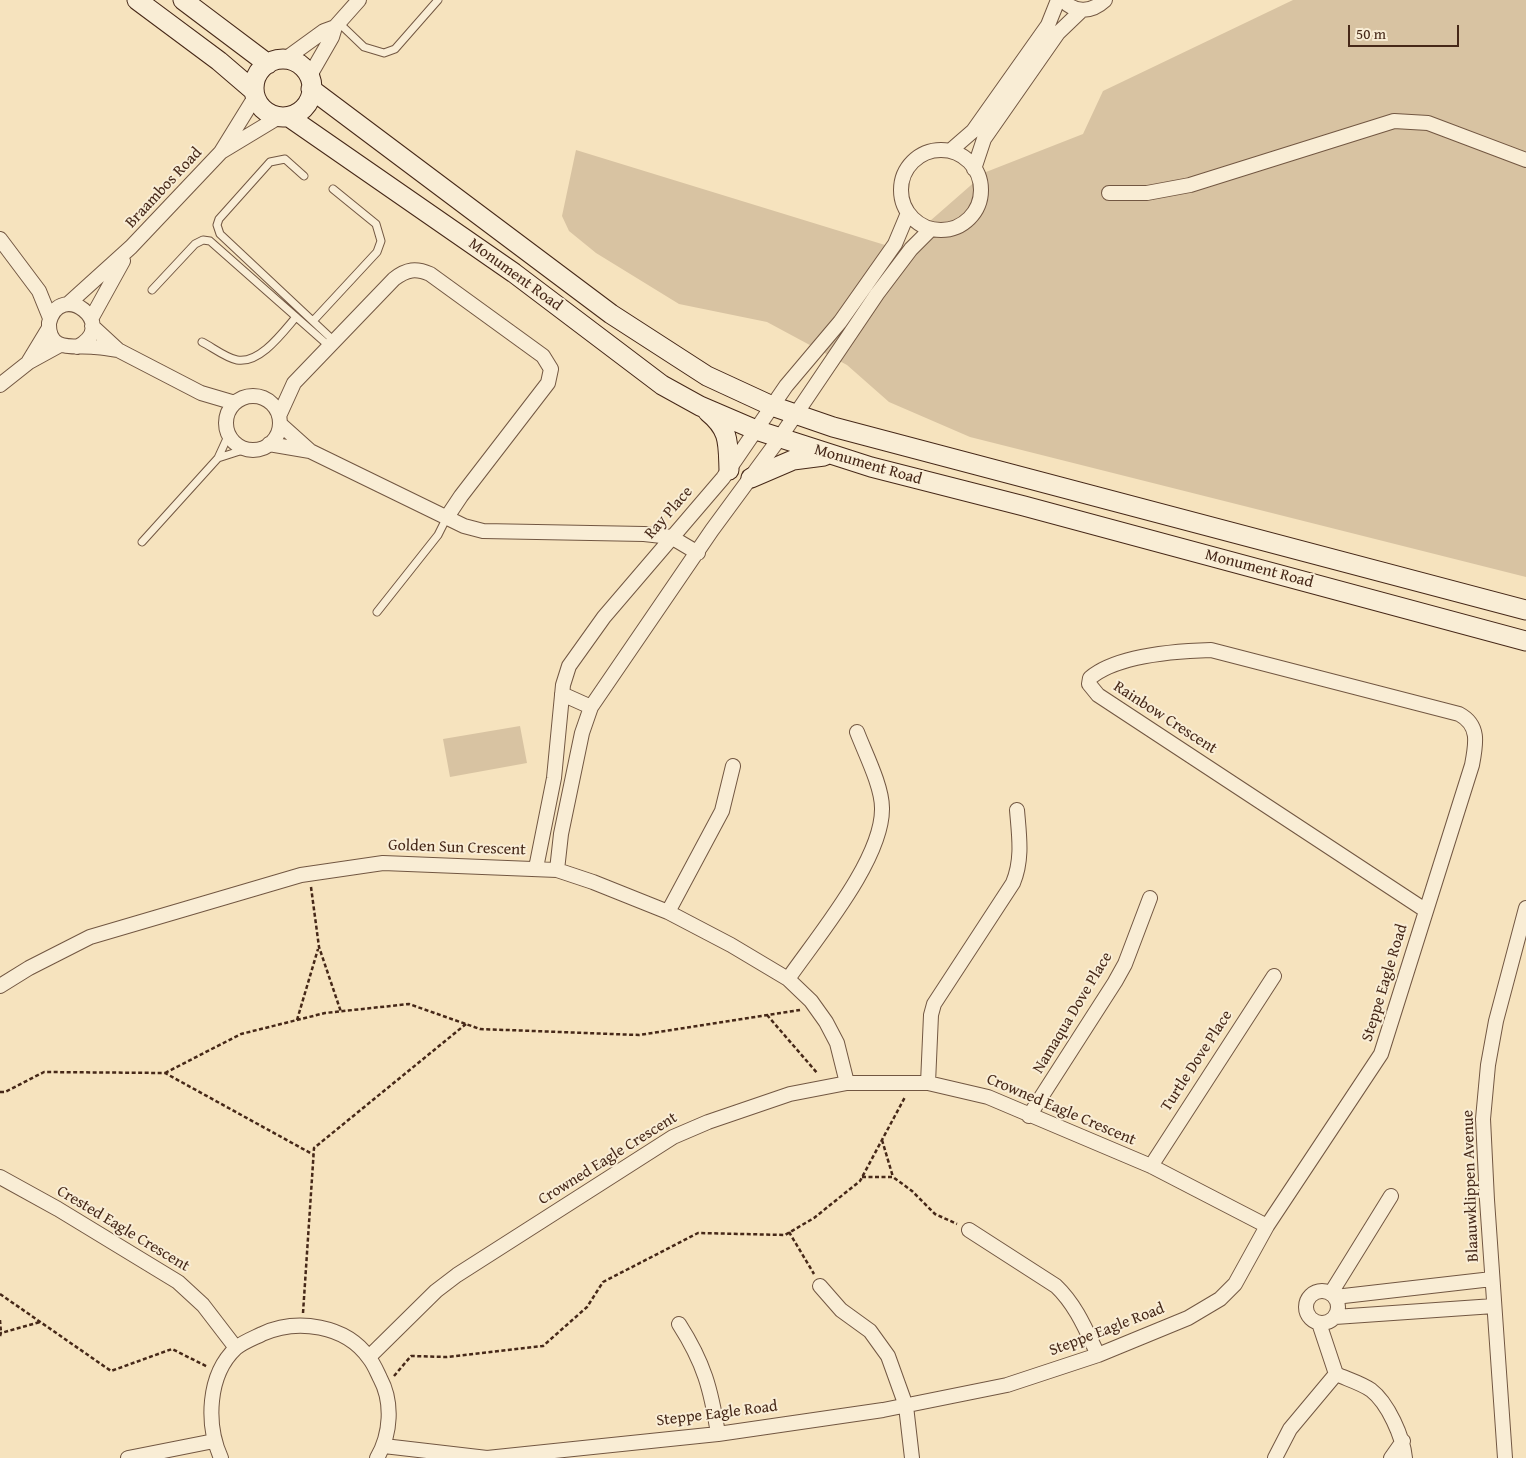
<!DOCTYPE html>
<html>
<head>
<meta charset="utf-8">
<style>
	body { margin:0 }
	#map { position:relative; width:1526px; height:1458px; overflow:hidden; background:#f6e3be; font-family:"Gentium Book Plus",serif }
	canvas { display:block }
	.scale { position:absolute; left:1348px; top:25px; width:111px; height:22px; box-sizing:border-box; border:2px solid #462818; border-top:0; padding-left:6px; font-size:15px; line-height:18px; white-space:nowrap; color:#462818; -webkit-text-stroke:4px #f9edd5; paint-order:stroke }
</style>
</head>
<body>
<div id="map">
<canvas width="1526" height="1458"></canvas>
<div class="scale">50 m</div>
</div>
<script>
const ctx = document.querySelector('canvas').getContext('2d');
ctx.lineJoin = 'round';
function fillPath(path, color) {
  ctx.fillStyle = color;
  ctx.fill(path, 'evenodd');
}
function strokePath(path, color, width, dash) {
  ctx.strokeStyle = color;
  ctx.lineWidth = width;
  ctx.lineCap = dash ? 'butt' : 'round';
  ctx.setLineDash(dash || []);
  ctx.stroke(path);
}
function label(font, color, halo, rows, align = 'center') {
  ctx.font = font + ' "Gentium Book Plus",serif';
  ctx.lineWidth = 4;
  ctx.setLineDash([]);
  ctx.textBaseline = 'middle';
  ctx.strokeStyle = halo;
  ctx.fillStyle = color;
  for (const [text, x, y, turn = 0] of rows) {
    ctx.save();
    ctx.translate(x, y);
    ctx.rotate((+turn || 0) * Math.PI / 180);
    ctx.textAlign = isNaN(turn) ? turn : align;
    if (halo) ctx.strokeText(text, 0, 0);
    ctx.fillText(text, 0, 0);
    ctx.restore();
  }
}
fillPath(new Path2D(`
	M1293,0H1526V577L970,437L889,402L847,365L767,322L679,304L596,253L569,231L562,216L576,150L898,249L986,172L1083,134L1103,91Z
	M520,726L527,763L450,777L443,739Z`), '#d8c3a2');
const lane = new Path2D(`
	M339,23L364,47L384,53L395,49L438,0
	M304,176L285,159L270,162L219,219L217,225L220,234L334,341
	M152,290L195,244L203,240L210,241L329,346
	M313,321L377,252L381,241L376,224L333,189
	M202,342C212,347 226,358 237,360C260,364 283,332 296,317
	M218,458L246,449
	M142,542L218,458L229,434
	M377,612L438,535L447,517`);
const street = new Path2D(`
	M1063,0C1075,14 1092,12 1105,0
	M284,60L324,31L335,27
	M309,77L332,37L335,27L359,0
	M901 190a40 40 0 1 1 80 0a40 40 0 1 1-80 0Z
	M950,151L973,131L1048,25L1058,0
	M221,152L279,117
	M974,169L984,139L1058,33L1082,10
	M1109,193H1147L1190,185L1394,121L1428,123L1526,160
	M0,239L39,291L50,318
	M68,304L131,247L221,152L255,97
	M91,319L123,261
	M92,326L118,350L201,393L235,403
	M77,347C121,325 60,278 49,323C48,353 74,345 94,347C102,347 110,349 118,350
	M29,361L49,328
	M0,385L29,362L60,345
	M226 423a27 27 0 1 1 54 0a27 27 0 1 1-54 0Z
	M279,416L294,383L394,279C407,269 416,268 430,274L543,356L551,369L548,383L461,496L447,517
	M280,424L309,450
	M269,444L310,451L464,526L483,531L644,534L671,537L698,553
	M562,694L591,707
	M536,868L554,778L563,685L569,666L604,617L723,478L786,386L840,322L895,244L908,213
	M557,870L561,834L582,733L591,707L712,530L779,439L877,294L911,249L931,229
	M668,912L722,811L733,766
	M788,979C817,937 883,859 882,808C882,786 865,753 857,732
	M0,986L29,968L90,937L301,875L383,863L557,870L593,882L668,912L731,945L788,979L811,1001L826,1022L837,1043L847,1083
	M928,1083L931,1015L934,1004L1013,883C1023,859 1019,835 1017,810
	M1029,1116L1115,982L1125,964L1150,898
	M1151,1166L1274,976
	M0,1177L58,1209L178,1282L203,1305L236,1348
	M969,1230L1056,1286C1076,1305 1086,1330 1098,1355
	M820,1286L841,1310L870,1331L888,1356L906,1406L912,1458
	M1306 1307a16 16 0 1 1 32 0a16 16 0 1 1-32 0Z
	M1331,1293L1391,1196
	M1335,1297L1492,1279
	M1335,1317L1494,1306
	M1319,1323L1336,1374C1347,1379 1361,1383 1371,1390C1388,1403 1403,1437 1405,1458
	M679,1324C704,1363 711,1389 718,1434
	M369,1357L436,1291L457,1275L673,1137L708,1122L790,1094L847,1083H928L988,1097L1151,1166L1267,1226
	M384,1446L487,1458L718,1434L883,1410L1007,1385L1098,1355L1188,1318L1220,1299L1235,1284L1267,1226L1381,1054L1472,765C1476,744 1480,725 1459,714L1211,650C1176,651 1117,655 1090,678L1089,684L1098,695L1425,910
	M128,1458L214,1441
	M221,1458C206,1425 207,1375 236,1348C243,1342 254,1338 262,1334C297,1318 346,1325 369,1358C374,1364 377,1372 380,1378C393,1402 391,1434 377,1458
	M1275,1458L1290,1429L1336,1374
	M1391,1458L1403,1441
	M1505,1458L1487,1200L1483,1119L1488,1065L1496,1021L1526,908`);
const secondary = new Path2D(`
	M137,0L219,61L254,91
	M183,0L268,64
	M254 88a29 29 0 1 1 58 0a29 29 0 1 1-58 0Z
	M311,89L611,314L707,376L772,406L833,427L1526,610
	M289,117L514,273L662,385L700,406L756,430L871,467L1024,506L1526,641
	M708,412C730,430 728,443 729,470
	M751,478L793,460L824,456`);
strokePath(lane, '#725742', 9);
strokePath(street, '#725742', 16);
strokePath(secondary, '#462818', 21);
strokePath(new Path2D(`
	M311,887L319,947L341,1012
	M767,1015L818,1074
	M297,1020L318,949
	M165,1073L241,1034L325,1013L409,1004L480,1029L639,1035L800,1010
	M0,1092H5L44,1072L165,1073L314,1155
	M882,1140L893,1177
	M862,1177H893L912,1191L935,1214L957,1224
	M789,1232L814,1274
	M0,1294L111,1371L172,1349L208,1367
	M303,1313L314,1148L466,1024
	M0,1320L1,1333
	M0,1336L1,1333L40,1322
	M394,1376L411,1356L447,1357L543,1346L587,1307L603,1282L698,1233L785,1235L814,1218L860,1181L905,1097`), '#462818', 2.5, [4, 2.5]);
strokePath(lane, '#f9edd5', 7);
strokePath(street, '#f9edd5', 14);
strokePath(secondary, '#f9edd5', 19);
label('16px', '#462818', '#f9edd5', [
	["Braambos Road",164,188,-47],
	["Monument Road",515,275,36],
	["Monument Road",868,465,16],
	["Ray Place",669,513,-49],
	["Monument Road",1259,569,15],
	["Rainbow Crescent",1165,718,33],
	["Golden Sun Crescent",457,848,2],
	["Steppe Eagle Road",1385,983,-73],
	["Namaqua Dove Place",1073,1013,-59],
	["Turtle Dove Place",1197,1061,-57],
	["Crowned Eagle Crescent",1061,1110,23],
	["Crowned Eagle Crescent",608,1159,-32],
	["Blaauwklippen Avenue",1471,1186,-92],
	["Crested Eagle Crescent",123,1229,31],
	["Steppe Eagle Road",1107,1330,-21],
	["Steppe Eagle Road",717,1414,-7]
]);
</script>
</body>
</html>
